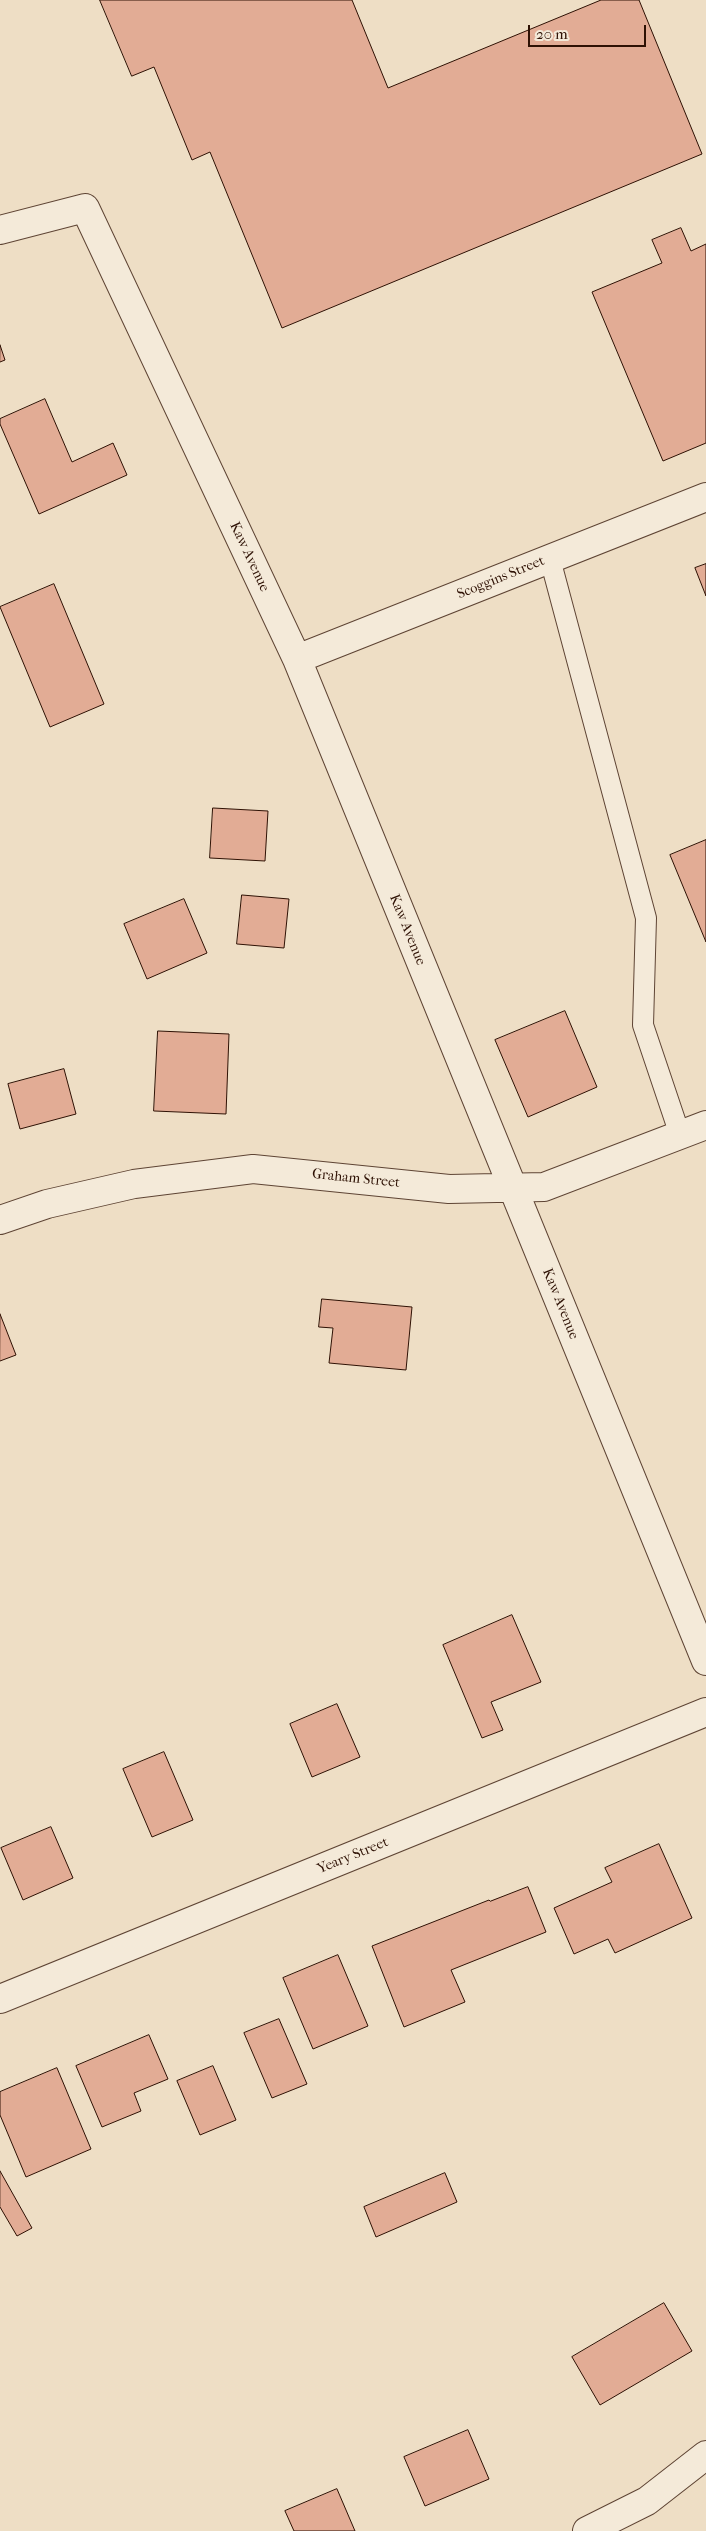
<!DOCTYPE html>
<html>
<head>
<meta charset="utf-8">
<style>
	body { margin:0 }
	#map { position:relative; width:706px; height:2531px; overflow:hidden; background:#eedec5; font-family:"IM FELL French Canon",serif }
	canvas { display:block }
	.scale { position:absolute; left:528px; top:25px; width:118px; height:22px; box-sizing:border-box; border:2px solid #2e1104; border-top:0; padding-left:6px; font-size:15px; line-height:18px; white-space:nowrap; color:#2e1104; -webkit-text-stroke:4px #f4ead9; paint-order:stroke }
</style>
</head>
<body>
<div id="map">
<canvas width="706" height="2531"></canvas>
<div class="scale">20 m</div>
</div>
<script>
const ctx = document.querySelector('canvas').getContext('2d');
ctx.lineJoin = 'round';
function fillPath(path, color) {
  ctx.fillStyle = color;
  ctx.fill(path, 'evenodd');
}
function strokePath(path, color, width, dash) {
  ctx.strokeStyle = color;
  ctx.lineWidth = width;
  ctx.lineCap = dash ? 'butt' : 'round';
  ctx.setLineDash(dash || []);
  ctx.stroke(path);
}
function label(font, color, halo, rows, align = 'center') {
  ctx.font = font + ' "IM FELL French Canon",serif';
  ctx.lineWidth = 4;
  ctx.setLineDash([]);
  ctx.textBaseline = 'middle';
  ctx.strokeStyle = halo;
  ctx.fillStyle = color;
  for (const [text, x, y, turn = 0] of rows) {
    ctx.save();
    ctx.translate(x, y);
    ctx.rotate((+turn || 0) * Math.PI / 180);
    ctx.textAlign = isNaN(turn) ? turn : align;
    if (halo) ctx.strokeText(text, 0, 0);
    ctx.fillText(text, 0, 0);
    ctx.restore();
  }
}
const building = new Path2D(`
	M100,0H352L388,88L601,0H639L702,154L282,328L210,152L192,160L154,67L132,76Z
	M681,228L691,251L706,244V443L663,461L592,292L662,263L652,240Z
	M0,345L5,360L0,362Z
	M45,399L72,462L113,443L127,475L39,514L0,424V419Z
	M706,564V596L695,568Z
	M54,584L104,704L50,727L0,607Z
	M213,808L268,811L265,861L210,858Z
	M706,840V942L670,855Z
	M242,895L289,899L284,948L237,944Z
	M184,899L207,953L147,979L124,924Z
	M565,1011L597,1087L528,1117L495,1040Z
	M158,1031L229,1034L226,1114L154,1111Z
	M64,1069L76,1114L20,1129L8,1084Z
	M322,1299L412,1307L406,1370L329,1363L333,1328L319,1327Z
	M0,1314L16,1355L0,1361Z
	M512,1615L541,1682L491,1702L503,1730L482,1738L443,1645Z
	M337,1704L360,1757L312,1777L290,1724Z
	M164,1752L193,1820L152,1837L123,1769Z
	M51,1827L73,1878L23,1900L1,1848Z
	M659,1844L692,1918L615,1953L608,1939L574,1954L554,1908L612,1882L605,1868Z
	M528,1887L546,1932L451,1970L465,2002L404,2027L372,1946L489,1900L490,1901Z
	M338,1955L368,2026L313,2049L283,1978Z
	M279,2019L307,2084L272,2098L244,2033Z
	M149,2035L168,2079L134,2093L141,2111L102,2127L76,2066Z
	M213,2066L236,2120L200,2135L177,2081Z
	M57,2068L91,2149L26,2177L0,2115V2092Z
	M0,2171L32,2228L17,2236L0,2207Z
	M445,2173L457,2202L376,2237L364,2207Z
	M664,2303L692,2351L600,2405L572,2357Z
	M468,2430L489,2479L425,2506L404,2457Z
	M337,2489L355,2531H294L285,2511Z`);
fillPath(building, '#e2ac95');
strokePath(building, '#2e1104', 1);
const lane = new Path2D(`
	M550,559L646,918L643,1025L680,1135`);
const street = new Path2D(`
	M0,230L85,208L297,659L706,1661
	M297,659L706,497
	M0,1220L47,1204L134,1184L253,1169L449,1189L544,1187L706,1125
	M0,1999L706,1712
	M587,2531L647,2501L706,2455`);
strokePath(lane, '#5e4434', 22);
strokePath(street, '#5e4434', 30);
strokePath(lane, '#f4ead9', 20);
strokePath(street, '#f4ead9', 28);
label('14px', '#2e1104', '#f4ead9', [
	["Kaw Avenue",249,557,65],
	["Scoggins Street",501,578,-22],
	["Kaw Avenue",407,930,68],
	["Graham Street",356,1179,6],
	["Kaw Avenue",560,1304,68],
	["Yeary Street",353,1856,-22]
]);
</script>
</body>
</html>
